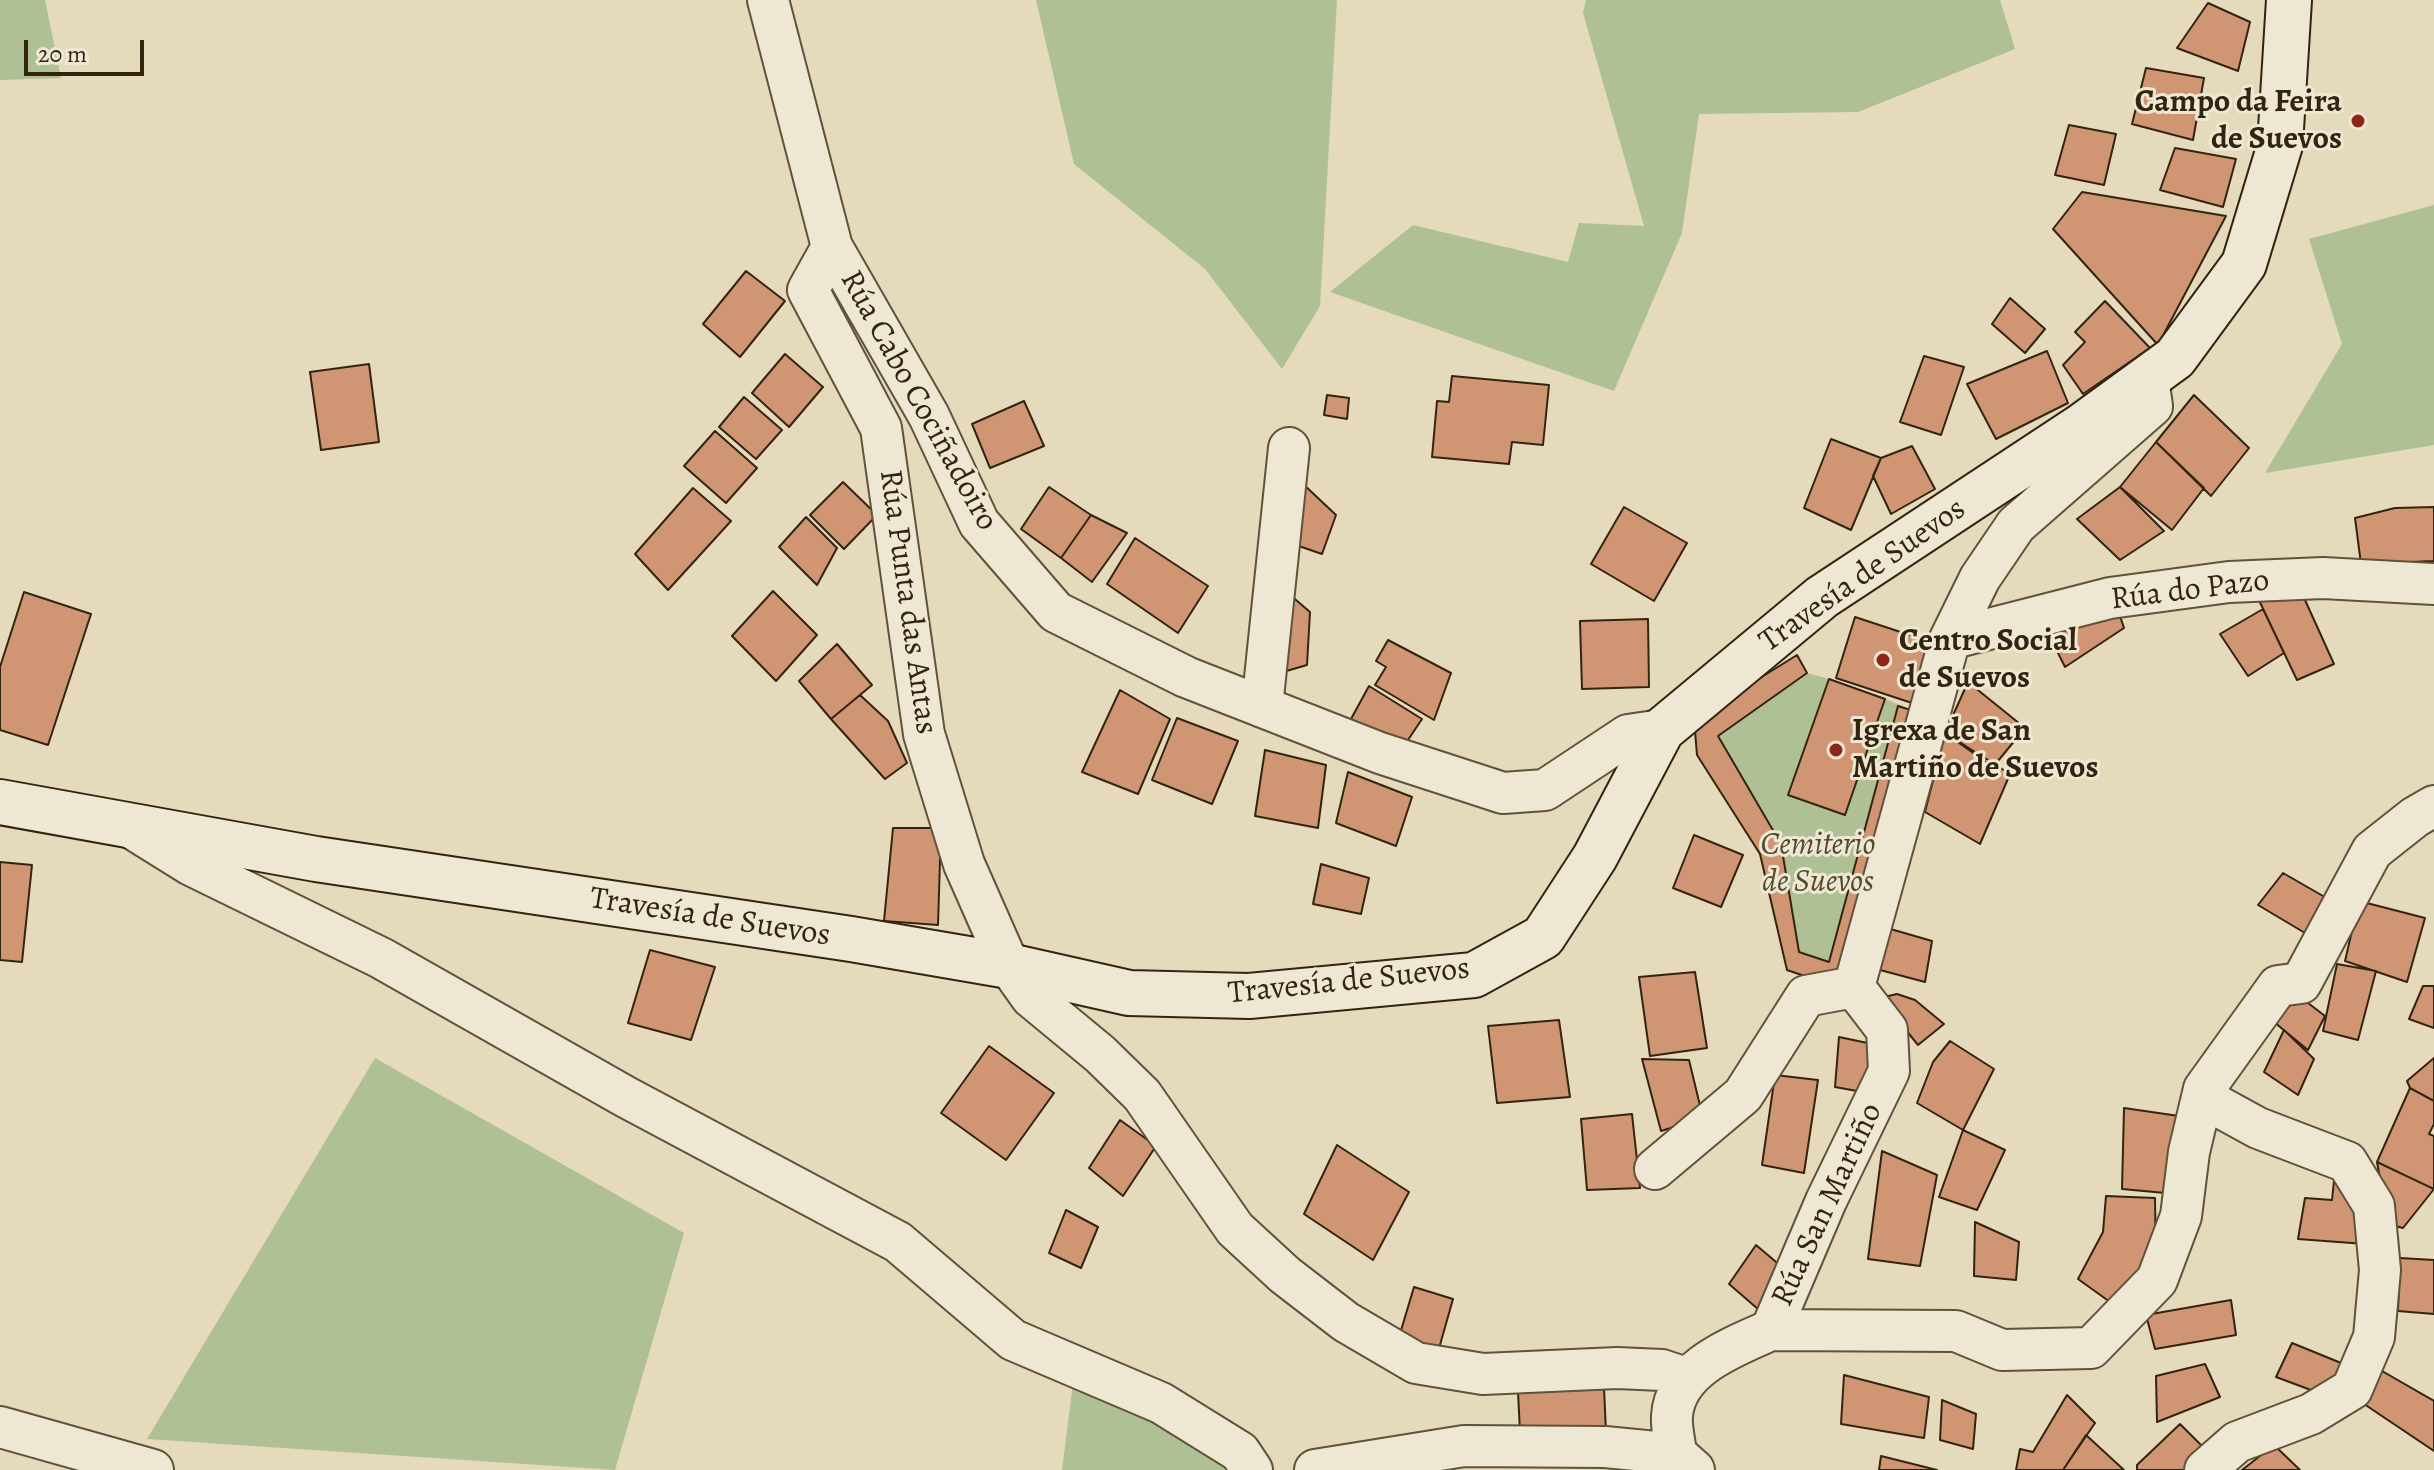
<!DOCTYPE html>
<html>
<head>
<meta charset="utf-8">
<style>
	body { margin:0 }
	#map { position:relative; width:2434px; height:1470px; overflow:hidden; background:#e5dabb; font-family:Alegreya,serif }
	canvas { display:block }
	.scale { position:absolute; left:24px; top:40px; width:120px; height:36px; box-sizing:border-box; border:4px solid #332410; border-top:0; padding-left:10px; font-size:24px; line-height:28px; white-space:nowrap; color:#332410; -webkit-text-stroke:6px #eee7d3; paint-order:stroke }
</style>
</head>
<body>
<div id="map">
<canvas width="2434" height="1470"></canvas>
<div class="scale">20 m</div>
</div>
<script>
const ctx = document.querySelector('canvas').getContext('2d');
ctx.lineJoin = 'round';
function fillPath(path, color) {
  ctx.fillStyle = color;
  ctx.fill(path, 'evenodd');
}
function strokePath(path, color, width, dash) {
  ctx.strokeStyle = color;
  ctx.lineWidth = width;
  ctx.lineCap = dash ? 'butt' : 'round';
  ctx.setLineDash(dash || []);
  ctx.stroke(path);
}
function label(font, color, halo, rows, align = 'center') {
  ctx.font = font + ' Alegreya,serif';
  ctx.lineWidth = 6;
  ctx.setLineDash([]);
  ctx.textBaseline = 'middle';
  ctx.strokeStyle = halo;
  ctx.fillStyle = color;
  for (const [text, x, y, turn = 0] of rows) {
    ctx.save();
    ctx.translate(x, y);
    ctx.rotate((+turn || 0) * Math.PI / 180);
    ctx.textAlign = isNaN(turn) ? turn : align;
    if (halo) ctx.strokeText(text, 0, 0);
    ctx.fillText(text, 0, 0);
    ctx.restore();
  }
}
fillPath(new Path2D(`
	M0,0H45L61,78L0,80Z
	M1036,0H1337L1320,306L1282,369L1205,269L1074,164Z
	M1586,0H2000L2015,49L1858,112L1699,114L1682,233L1614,391L1330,292L1413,225L1568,262L1579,223L1644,226L1583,13Z
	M2434,205V445L2265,473L2342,344L2309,239Z
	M1797,655L1807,673L1829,679L1789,795L1844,815L1885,699L1920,713L1828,984L1787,970L1760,854L1697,755L1694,719Z
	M375,1058L684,1233L615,1470L147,1439Z
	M1073,1383C1120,1404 1196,1431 1229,1470H1062Z`), '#afc194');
const building = new Path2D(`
	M2208,3L2250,22L2238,71L2177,48Z
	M2146,68L2204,78L2193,140L2132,124Z
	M2069,125L2116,134L2104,185L2055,175Z
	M2175,148L2236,159L2223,207L2160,190Z
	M2082,192L2226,216L2158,345L2053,229Z
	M746,271L785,301L740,357L703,324Z
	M2010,298L2045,329L2025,353L1992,324Z
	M2105,301L2150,348L2083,394L2063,365L2085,342L2075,332Z
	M2047,351L2068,403L1996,439L1967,384Z
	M785,354L823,387L789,427L752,393Z
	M1924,356L1964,367L1941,435L1900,422Z
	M369,364L379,442L321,450L310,372Z
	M1452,376L1549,385L1543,445L1512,442L1509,464L1432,457L1437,401L1449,402Z
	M1327,395L1349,398L1347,419L1324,415Z
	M2194,395L2249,448L2211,496L2156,442Z
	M744,397L782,430L756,459L719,427Z
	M1024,401L1044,446L990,468L972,424Z
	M715,431L757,468L726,503L684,466Z
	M1831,439L1881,458L1851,530L1804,508Z
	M2156,442L2204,488L2172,530L2120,487Z
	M1912,446L1935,489L1891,514L1873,476L1881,458Z
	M843,482L877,515L844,549L810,515Z
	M1302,483L1336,515L1322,554L1293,544Z
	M1049,487L1091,515L1061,558L1021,529Z
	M2120,487L2164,531L2120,560L2077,519Z
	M693,488L731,521L668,590L635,554Z
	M1624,507L1687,543L1654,601L1591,564Z
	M2434,507V561L2361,564L2355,518L2395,508Z
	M1091,515L1127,533L1092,582L1061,558Z
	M806,517L837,548L817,585L779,547Z
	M1135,538L1208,586L1178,633L1107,584Z
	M2300,589L2334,664L2297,680L2256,594Z
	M773,591L817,635L776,681L732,636Z
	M24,592L91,614L48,745L0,730V667Z
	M1289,594L1310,612L1307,665L1283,672Z
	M2263,609L2284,653L2248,676L2220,634Z
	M2119,613L2124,628L2065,667L2045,627Z
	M1855,617L1931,642L1912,703L1836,678Z
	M1648,619L1649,687L1582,689L1580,621Z
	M1388,640L1451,673L1434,720L1375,685L1386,667L1376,661Z
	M837,644L872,685L831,719L799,681Z
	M1797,655L1807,673L1718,736L1781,844L1799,952L1829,962L1898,706L1920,713L1841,979L1828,984L1787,970L1760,854L1697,755L1694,719Z
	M1829,679L1885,699L1845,815L1788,795Z
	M1968,682L2025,728L1993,767L1945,733Z
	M1369,686L1422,719L1402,749L1351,719Z
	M1120,690L1170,719L1138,794L1082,772Z
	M860,695L888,721L907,763L885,779L831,719Z
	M1177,718L1238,741L1212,804L1152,780Z
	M1945,733L2010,774L1980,844L1925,812Z
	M1265,750L1326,765L1318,828L1255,816Z
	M1348,772L1412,797L1396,846L1336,823Z
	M893,828H941L938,925L884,921Z
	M1694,835L1743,855L1721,907L1673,888Z
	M0,862L32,865L22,962L0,960Z
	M1321,864L1369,878L1361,914L1313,904Z
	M2283,873L2330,900L2305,933L2258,905Z
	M2359,901L2425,918L2407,982L2345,961Z
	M1887,928L1932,941L1925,982L1880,970Z
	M650,950L715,967L691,1040L628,1023Z
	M2337,964L2376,971L2358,1040L2323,1031Z
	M1695,972L1707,1048L1650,1056L1639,977Z
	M2423,986H2434V1028L2409,1019Z
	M1897,994L1915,1000L1944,1024L1918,1045L1880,998Z
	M2299,996L2325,1016L2308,1050L2274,1022Z
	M1559,1020L1570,1097L1497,1103L1488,1026Z
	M2284,1030L2314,1059L2298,1095L2264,1072Z
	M1839,1037L1877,1045L1868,1093L1835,1087Z
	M1950,1041L1994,1069L1963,1130L1917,1103L1933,1062Z
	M989,1046L1054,1093L1006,1160L941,1113Z
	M2434,1058V1101L2410,1088L2407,1081Z
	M1642,1059L1689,1060L1703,1118L1661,1131Z
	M1775,1075L1818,1080L1804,1173L1762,1165Z
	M2410,1088L2434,1101V1124L2429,1134L2434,1136V1189L2377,1162Z
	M2124,1108L2179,1116L2176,1194L2122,1189Z
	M1632,1114L1640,1188L1587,1190L1581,1119Z
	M1120,1120L1156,1146L1123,1196L1089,1168Z
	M1963,1130L2005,1150L1977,1210L1939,1197Z
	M1337,1145L1409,1192L1373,1260L1304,1214Z
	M1882,1151L1937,1175L1920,1266L1868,1259Z
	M2377,1162L2434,1189L2403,1228L2388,1224Z
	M2335,1171L2359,1216L2365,1244L2298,1239L2305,1198L2332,1200Z
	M2106,1196L2155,1198L2156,1259L2117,1307L2078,1279L2103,1232Z
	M1066,1210L1098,1227L1081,1268L1049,1253Z
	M1975,1222L2019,1242L2016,1280L1974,1276Z
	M1756,1245L1782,1267L1766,1316L1729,1284Z
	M2400,1258L2434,1260V1314L2398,1311Z
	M1414,1287L1453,1299L1438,1352L1399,1337Z
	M2231,1300L2236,1335L2155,1349L2146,1315Z
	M2292,1343L2346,1365L2327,1396L2276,1377Z
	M2205,1364L2220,1397L2157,1422L2156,1376Z
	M2382,1371L2434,1401V1451L2364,1404Z
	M1844,1375L1929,1397L1924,1438L1841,1424Z
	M1604,1388L1606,1432H1520L1518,1392Z
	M2067,1395L2095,1423L2063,1470H2016L2020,1449L2033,1452Z
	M1942,1400L1976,1414L1973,1449L1940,1440Z
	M2180,1424L2208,1452L2187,1470H2137V1465Z
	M2086,1435L2124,1470H2063Z
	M2274,1445L2300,1470H2242Z
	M1881,1456L1937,1470H1879Z`);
fillPath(building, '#d09673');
strokePath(building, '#332410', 2);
const street = new Path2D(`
	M768,0L832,247L929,416L979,523L1056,612L1186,677L1380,753L1503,793L1545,790L1628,735L1662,730
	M832,247L808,290L881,428L924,734L964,864L1009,966L1031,997L1100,1054L1142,1095L1235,1229L1285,1275L1346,1322L1416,1363L1483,1374L1617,1368L1662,1370L1686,1378
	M1950,639L2110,598L2229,582L2323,578L2434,584
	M1262,707L1289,448
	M130,827L191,865L381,958L626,1097L898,1242L1013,1340L1161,1403L1240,1452L1252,1470
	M2204,1089L2216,1105L2258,1128L2347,1162L2374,1206L2380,1270L2374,1337L2352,1389L2311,1414L2237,1442L2205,1470
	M1655,1169L1743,1095L1806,996L1854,987
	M1771,1330L1956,1331L2002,1350L2091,1348L2157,1280L2181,1216L2189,1152L2204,1089L2278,986L2301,983L2372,851L2415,817L2434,806
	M0,1427L153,1470
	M1315,1470L1464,1446L1605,1447L1676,1454
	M1694,1470L1676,1454C1675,1442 1671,1428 1672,1416C1675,1368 1733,1347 1771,1330L1826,1201L1889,1071L1887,1030L1854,987L1950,639L1980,578L2016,525L2152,406L2148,378`);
const secondary = new Path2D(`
	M0,802L316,859L851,939L1009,966L1129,993L1249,996L1474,975L1543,937L1595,857L1662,730L1822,597L2083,425L2175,358L2244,264L2280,145L2289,0`);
strokePath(street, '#60523b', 44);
strokePath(secondary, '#332410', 48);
strokePath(street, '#eee7d3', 40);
strokePath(secondary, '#eee7d3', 44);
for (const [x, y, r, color] of [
	[2358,121,8,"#8f2418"],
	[1883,660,8,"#8f2418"],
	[1836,750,8,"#8f2418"]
]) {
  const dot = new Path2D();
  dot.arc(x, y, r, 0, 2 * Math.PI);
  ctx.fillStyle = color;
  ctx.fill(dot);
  strokePath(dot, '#eee7d3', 3);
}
label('bold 32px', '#332410', '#eee7d3', [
	["Campo da Feira",2342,103,"right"],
	["de Suevos",2342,140,"right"],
	["Centro Social",1899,642],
	["de Suevos",1899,679],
	["Igrexa de San",1852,732],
	["Martiño de Suevos",1852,769]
], 'left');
label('32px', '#332410', '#eee7d3', [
	["Rúa Cabo Cociñadoiro",918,401,61],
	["Travesía de Suevos",1863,576,-35],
	["Rúa do Pazo",2190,591,-7],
	["Rúa Punta das Antas",907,602,82],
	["Travesía de Suevos",710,918,9],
	["Travesía de Suevos",1349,982,-6],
	["Rúa San Martiño",1828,1205,-65]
]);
label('italic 32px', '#524b31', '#eee7d3', [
	["Cemiterio",1818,846],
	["de Suevos",1818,883]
]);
</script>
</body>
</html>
